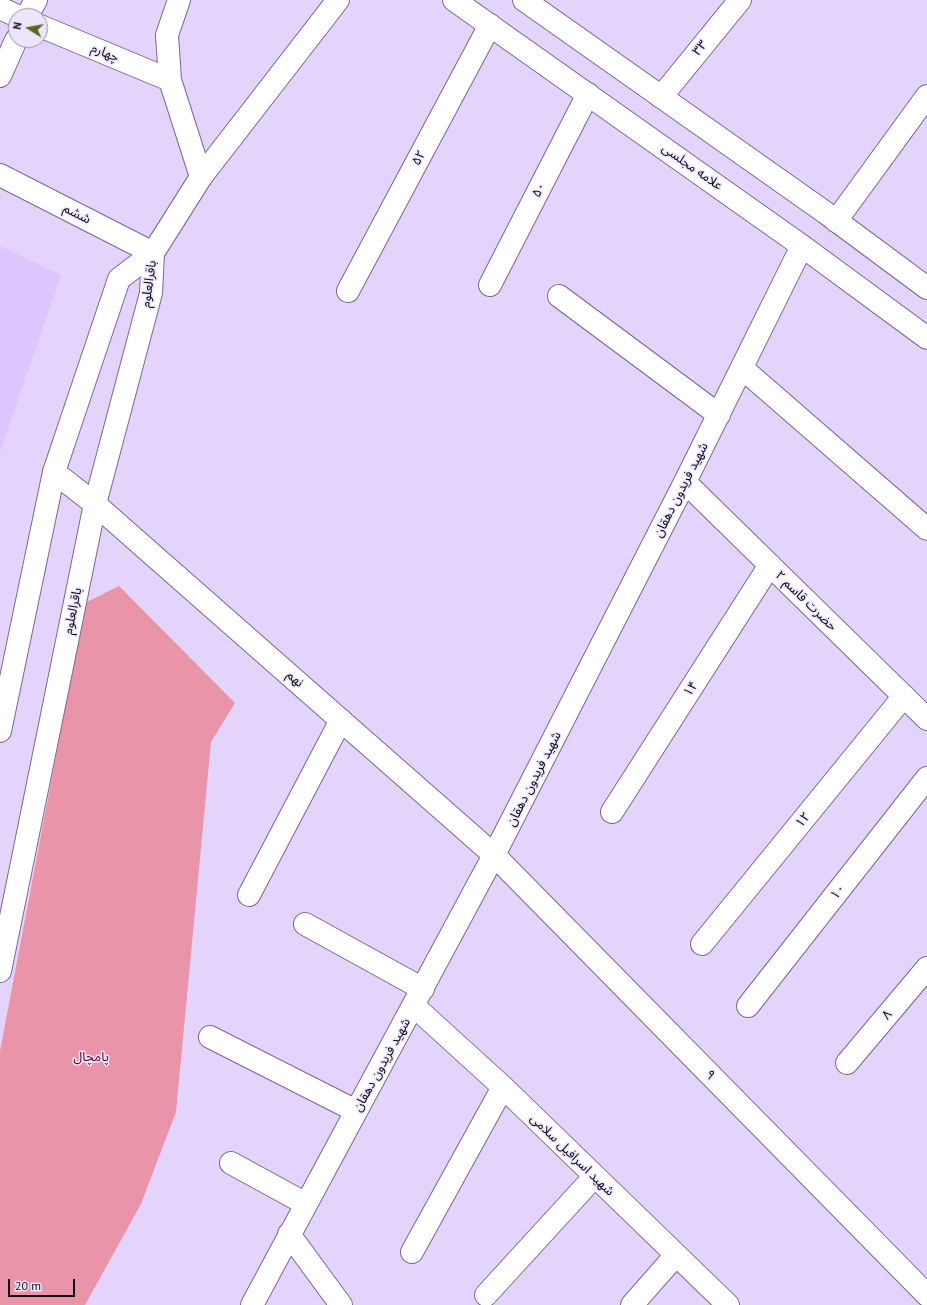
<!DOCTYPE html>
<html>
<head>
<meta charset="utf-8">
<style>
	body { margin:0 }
	#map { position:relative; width:927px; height:1305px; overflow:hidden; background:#e4d3fb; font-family:"PT Sans",sans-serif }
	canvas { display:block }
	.north { position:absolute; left:8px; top:8px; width:40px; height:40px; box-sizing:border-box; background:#ede5f9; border:1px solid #958da0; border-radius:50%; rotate:281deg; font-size:11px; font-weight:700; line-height:16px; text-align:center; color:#120a1b }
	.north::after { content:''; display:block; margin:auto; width:14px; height:18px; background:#556b1b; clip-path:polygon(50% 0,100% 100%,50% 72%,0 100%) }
	.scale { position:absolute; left:8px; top:1279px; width:67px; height:18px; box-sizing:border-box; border:2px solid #120a1b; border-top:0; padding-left:5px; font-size:12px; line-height:14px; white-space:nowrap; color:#120a1b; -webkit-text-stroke:3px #ede5f9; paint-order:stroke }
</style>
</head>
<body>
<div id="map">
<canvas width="927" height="1305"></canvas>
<div class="north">N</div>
<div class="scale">20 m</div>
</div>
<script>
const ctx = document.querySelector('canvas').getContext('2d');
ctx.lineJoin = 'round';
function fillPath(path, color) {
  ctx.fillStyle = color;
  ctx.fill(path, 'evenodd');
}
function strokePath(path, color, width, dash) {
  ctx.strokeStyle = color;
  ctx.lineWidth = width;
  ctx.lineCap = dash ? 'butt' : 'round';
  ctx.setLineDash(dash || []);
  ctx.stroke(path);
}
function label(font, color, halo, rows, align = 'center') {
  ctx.font = font + ' "PT Sans","Noto Sans Arabic",sans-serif';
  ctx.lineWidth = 3;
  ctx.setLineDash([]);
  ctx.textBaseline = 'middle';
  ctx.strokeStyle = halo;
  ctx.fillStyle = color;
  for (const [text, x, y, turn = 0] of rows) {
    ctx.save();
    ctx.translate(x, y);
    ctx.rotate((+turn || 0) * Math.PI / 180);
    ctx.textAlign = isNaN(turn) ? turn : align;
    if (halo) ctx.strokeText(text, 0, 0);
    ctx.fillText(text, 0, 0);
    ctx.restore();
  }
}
fillPath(new Path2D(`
	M0,246L61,275L0,452Z`), '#ddc6fe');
fillPath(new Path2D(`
	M119,586L235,703L211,742L176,1112L141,1204L85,1305H0V1051L85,603Z`), '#ea94a9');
const minor = new Path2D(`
	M179,0L167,35L170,80L201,177
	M0,8L17,16
	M27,16L36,0
	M40,26L170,80
	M0,76L16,40
	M661,97L740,0
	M0,175L153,253
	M836,221L927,96
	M490,285L588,94
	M348,291L490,25
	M559,296L719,415
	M742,368L927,529
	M54,472L95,504L494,855L927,1295
	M685,482L927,719
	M612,812L770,565
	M249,895L341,720
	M305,924L423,989
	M702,944L904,696
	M414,1006L503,1087L728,1305
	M748,1006L927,778
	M210,1037L356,1111
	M847,1063L927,968
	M231,1163L306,1204
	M289,1234L341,1305
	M412,1252L503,1087
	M486,1295L594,1177
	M252,1305L494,855L685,482L802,246
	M632,1305L676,1255`);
const major = new Path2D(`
	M454,0L802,246L927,338
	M524,0L826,213L927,288
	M0,731L54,472L119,279L153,253L201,177L338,0
	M0,971L95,504L151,293L153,253`);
strokePath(minor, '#7b6894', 24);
strokePath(major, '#7b6894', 24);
strokePath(minor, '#fff', 22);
strokePath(major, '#fff', 22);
label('13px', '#120a1b', '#ede5f9', [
	["۳۳",700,48,-51],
	["چهارم",105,53,22],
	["۵۲",419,158,-62],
	["علامه مجلسی",692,167,35],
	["۵۰",539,190,-63],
	["ششم",77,214,27],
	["باقرالعلوم",149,284,-82],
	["شهید فریدون دهقان",681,490,-63],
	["۲ حضرت قاسم",806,601,44],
	["باقرالعلوم",73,611,-78],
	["نهم",295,679,41],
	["۱۴",691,689,-57],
	["شهید فریدون دهقان",534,779,-63],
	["۱۲",803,820,-51],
	["۱۰",838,892,-52],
	["۸",887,1015,-50],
	["شهید فریدون دهقان",382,1065,-61],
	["۹",710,1075,46],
	["شهید اسرافیل سلامی",572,1155,44]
]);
label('13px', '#530023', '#ede5f9', [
	["پامچال",91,1057]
]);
</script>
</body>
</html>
